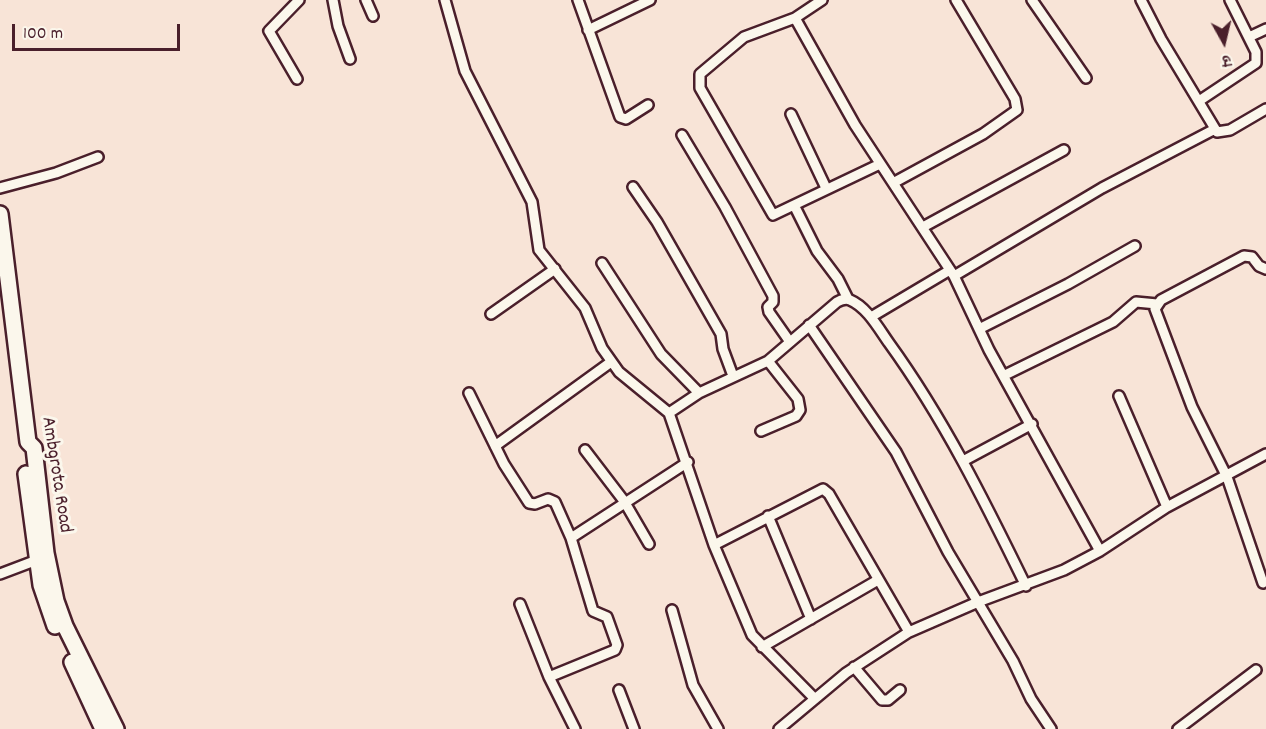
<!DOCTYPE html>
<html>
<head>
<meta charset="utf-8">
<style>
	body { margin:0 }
	#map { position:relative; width:1266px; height:729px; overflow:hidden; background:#f8e4d7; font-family:Dekko,"Playpen Sans Deva",sans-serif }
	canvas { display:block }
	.north { position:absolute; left:1194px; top:12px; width:60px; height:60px; -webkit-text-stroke:4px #fbf7ec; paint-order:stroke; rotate:172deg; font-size:16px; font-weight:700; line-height:24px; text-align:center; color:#4a1f2b }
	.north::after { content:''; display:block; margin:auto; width:21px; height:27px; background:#4a1f2b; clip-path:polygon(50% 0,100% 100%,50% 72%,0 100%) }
	.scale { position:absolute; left:12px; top:24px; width:168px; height:27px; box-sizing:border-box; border:3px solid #4a1f2b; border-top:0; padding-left:8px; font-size:18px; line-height:21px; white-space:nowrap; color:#4a1f2b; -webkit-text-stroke:4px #fbf7ec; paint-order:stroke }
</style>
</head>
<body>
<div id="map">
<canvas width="1266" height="729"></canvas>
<div class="north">उ</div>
<div class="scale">100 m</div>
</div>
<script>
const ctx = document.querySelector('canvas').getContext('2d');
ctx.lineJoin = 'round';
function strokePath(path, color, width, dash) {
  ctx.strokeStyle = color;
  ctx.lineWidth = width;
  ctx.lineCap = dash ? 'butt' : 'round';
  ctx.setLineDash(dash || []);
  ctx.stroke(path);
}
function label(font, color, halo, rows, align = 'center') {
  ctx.font = font + ' Dekko,sans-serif';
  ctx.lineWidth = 6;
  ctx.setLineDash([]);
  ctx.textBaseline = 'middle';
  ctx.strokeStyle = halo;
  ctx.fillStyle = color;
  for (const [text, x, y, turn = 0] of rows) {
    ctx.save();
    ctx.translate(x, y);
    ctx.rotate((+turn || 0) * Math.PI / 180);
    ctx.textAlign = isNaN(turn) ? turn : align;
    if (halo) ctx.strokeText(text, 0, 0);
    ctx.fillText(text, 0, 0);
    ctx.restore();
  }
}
const minor = new Path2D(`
	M333,0L338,26L350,59
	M366,0L373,16
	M445,0L465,71L532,202L539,250L585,308L602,348L619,372L669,413L714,545L752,635L815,699
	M578,0L620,117L626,119L648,105
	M822,0L795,18L744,37L700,74V88L773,215L880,164
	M1032,0L1086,78
	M1141,0L1161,39L1217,132L1230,130L1266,109
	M795,18L855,125L954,276L989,350L1100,551
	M588,30L650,0
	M1249,37L1266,29
	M297,79L269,31L299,0
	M1199,101L1256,63V52L1230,0
	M791,114L826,188
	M682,135L725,207L773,296V302L768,307L769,312L790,342
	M893,183L983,134L1017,110L1015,99L956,0
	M633,187L657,222L721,334L723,349L733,376
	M0,188L56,173L98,157
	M794,205L817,251L838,279L848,299
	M923,227L1064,150
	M602,263L661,354L699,393
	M954,276L1102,188L1215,129
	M491,314L555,269
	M871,317L950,270
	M809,325L896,452L948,552L1013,661L1031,699L1051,729
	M979,329L1068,284L1135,246
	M1005,375L1113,322L1136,302L1157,304
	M469,393L504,464L529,503L535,504L548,499L555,502L571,538L593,611L607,617L617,645L615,650L549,677
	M1119,396L1167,507
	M669,413L699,393L768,361L837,302C841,300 845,298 850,300C867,307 879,329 889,343C944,419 985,502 1026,586
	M761,431L796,416L800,410L798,399L768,361
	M495,446L611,362
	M585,450L624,501L649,544
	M963,461L1032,424
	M768,516L811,619
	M571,538L688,462
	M714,545L823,489L829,494L909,632
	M0,574L37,560
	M1263,583L1227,477L1192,407L1155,309L1161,300L1244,256L1252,257L1259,266L1266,269
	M520,604L549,677L575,729
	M672,610L693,685L718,729
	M762,647L878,580
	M854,667L882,700H888L900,690
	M619,690L634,729
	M779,729L846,673L909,632L978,602L1064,570L1100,551L1167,507L1266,454
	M1178,729L1256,670`);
const primary = new Path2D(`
	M0,214L28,442L34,448L46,553L56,601L65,626L116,729
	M26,474L41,585L55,626
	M72,662L103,729`);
strokePath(minor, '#4a1f2b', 14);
strokePath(primary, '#4a1f2b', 20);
strokePath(minor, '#fbf7ec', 9);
strokePath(primary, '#fbf7ec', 15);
label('20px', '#4a1f2b', '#fbf7ec', [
	["Ambgrota Road",55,475,81]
]);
</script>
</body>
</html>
